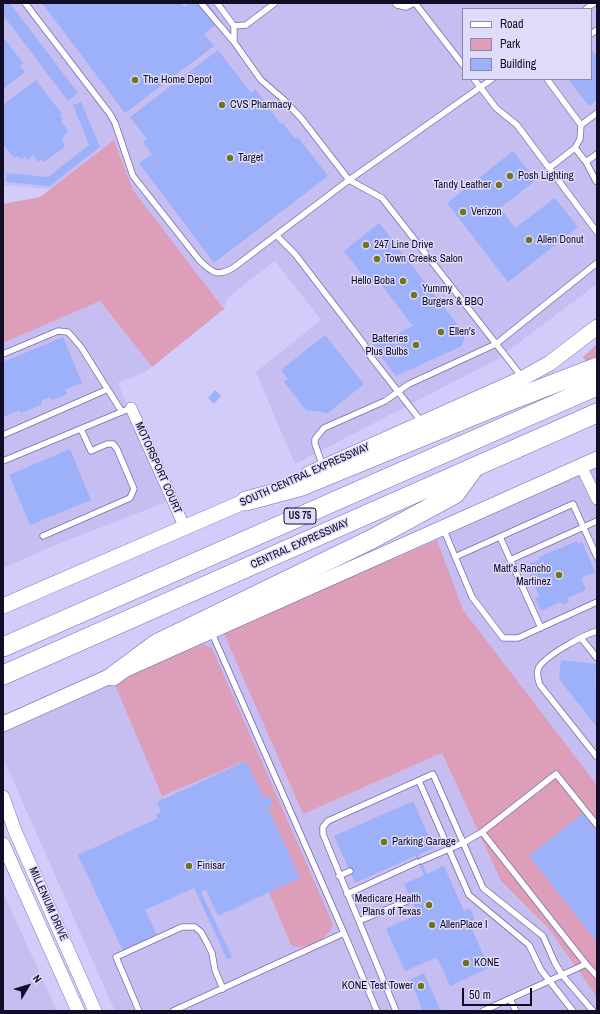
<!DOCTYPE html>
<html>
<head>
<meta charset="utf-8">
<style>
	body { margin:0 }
	#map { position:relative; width:600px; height:1014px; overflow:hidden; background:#d2ccfa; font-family:"Archivo Narrow",sans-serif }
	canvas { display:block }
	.frame { position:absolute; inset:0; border:4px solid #130c27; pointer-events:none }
	.legend { position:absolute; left:462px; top:8px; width:130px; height:72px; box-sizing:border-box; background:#dfdbfa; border:1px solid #8d88a6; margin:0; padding:5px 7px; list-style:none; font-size:12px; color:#130c27 }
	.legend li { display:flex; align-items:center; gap:8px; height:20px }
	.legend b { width:20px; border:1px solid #8d88a6 }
	.north { position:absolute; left:8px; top:966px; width:40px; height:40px; -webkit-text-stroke:3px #dfdbfa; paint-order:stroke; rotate:52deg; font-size:11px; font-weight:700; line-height:16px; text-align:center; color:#130c27 }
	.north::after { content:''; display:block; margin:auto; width:14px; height:18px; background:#130c27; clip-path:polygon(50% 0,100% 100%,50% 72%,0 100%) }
	.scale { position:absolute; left:462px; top:988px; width:70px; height:18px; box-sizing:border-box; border:2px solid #130c27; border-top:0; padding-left:5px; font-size:12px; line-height:14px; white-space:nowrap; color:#130c27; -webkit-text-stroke:3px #dfdbfa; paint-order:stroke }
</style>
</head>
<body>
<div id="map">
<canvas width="600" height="1014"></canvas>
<div class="frame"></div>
<ul class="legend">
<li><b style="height:5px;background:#fff"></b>Road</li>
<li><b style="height:11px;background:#dd9eb9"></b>Park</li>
<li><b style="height:11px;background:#9db1fa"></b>Building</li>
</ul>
<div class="north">N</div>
<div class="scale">50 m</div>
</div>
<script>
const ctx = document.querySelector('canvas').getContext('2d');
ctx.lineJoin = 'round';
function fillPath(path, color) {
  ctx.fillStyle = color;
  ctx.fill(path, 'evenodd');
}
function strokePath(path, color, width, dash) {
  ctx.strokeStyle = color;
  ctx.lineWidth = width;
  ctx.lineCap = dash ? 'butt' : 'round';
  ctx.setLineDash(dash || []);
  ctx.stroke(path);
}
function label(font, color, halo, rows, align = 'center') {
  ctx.font = font + ' "Archivo Narrow",sans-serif';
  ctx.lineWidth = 3;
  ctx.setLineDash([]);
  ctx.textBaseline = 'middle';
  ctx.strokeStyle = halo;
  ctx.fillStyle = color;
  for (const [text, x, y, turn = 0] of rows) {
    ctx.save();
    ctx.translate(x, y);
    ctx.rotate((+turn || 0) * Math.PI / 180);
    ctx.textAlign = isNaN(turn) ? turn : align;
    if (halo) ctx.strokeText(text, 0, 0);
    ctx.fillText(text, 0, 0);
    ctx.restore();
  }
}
fillPath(new Path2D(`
	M3,3H597V284L496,360L295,464L256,372L321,320L275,261L227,298L224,309L133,190L114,140L50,189L3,185ZM463,9H591V79H463Z
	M100,301L152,367L145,372L118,383L166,502L48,548L3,568V343Z
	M597,468V785L462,610L437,540Z
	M223,632L303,814L442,753L501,881L548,928L597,997V1011H115L3,758V732L113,680Z
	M3,892L57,1011H3Z`), '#c6bef1');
fillPath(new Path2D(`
	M114,140L133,190L224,309L152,367L100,301L3,343V204L40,197Z
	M597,344V363L589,366L583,357Z
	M437,540L463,610L597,785V997L548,928L501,881L442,753L303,814L223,632Z
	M200,643L212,648L333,924C330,938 305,952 291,945L268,890L297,877L245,761L162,796L113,680Z`), '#dd9eb9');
fillPath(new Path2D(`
	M3,3H10L78,93L68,101L3,15Z
	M42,3H181L184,7L190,3H208L221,21L204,34L214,46L125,113Z
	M3,37L23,63L20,66L25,72L3,89Z
	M591,49L597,57V100L589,106L568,79H591Z
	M218,50L251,93L255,89L281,124L283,123L295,139L298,137L328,176L214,263L139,163L152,154L143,142L147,139L130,117Z
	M36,80L62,114L60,116L63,119L61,121L68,131L62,139L65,147L44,162L42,159L38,162L33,155L27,160L25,156L21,159L18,156L14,158L3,144V105Z
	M81,102L100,147L50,186L6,182L7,173L48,177L89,145L73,105Z
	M513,151L536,180L500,208L515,228L555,198L578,227L508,282L447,203Z
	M379,223L465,334L462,346L396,376L372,345L413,326L377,279L370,285L344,251Z
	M325,335L364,384L328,413L306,410L284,382L288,379L281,370Z
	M63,337L82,383L65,390L67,394L52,400L50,397L41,401L42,404L21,413L20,410L3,417V362Z
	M215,390L221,396L214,404L208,398Z
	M70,449L91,500L30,525L9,475Z
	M577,541L578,544L582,542L595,572L581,578L586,590L567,598L569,602L562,605L561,602L541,611L535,598L539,596L526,565L540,559L539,557Z
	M561,660L597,664L595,684L597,686V727L559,679Z
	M246,761L264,798L269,796L273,805L268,808L300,878L218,916L206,890L201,892L232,957L227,959L194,888L145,910L157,935L123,951L78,855L158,818L156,815L161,812L157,802Z
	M413,801L434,848L418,855L427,874L444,866L464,911L470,908L475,919L469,922L489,968L450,986L437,957L405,971L386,929L418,914L404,884L424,875L415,856L355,883L334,836Z
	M583,813L597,832V942L529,856Z
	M424,973L433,993L441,1011H423L410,980Z`), '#9db1fa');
const service = new Path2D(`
	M25,3L110,114L115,123L133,176L200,261C213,273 217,277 233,268L349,180L492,79
	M201,3L234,42
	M217,3L234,26V42L261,80L283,99L301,118L349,180L382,198L522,377
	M395,3L397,5L406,7L414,3
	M415,3L463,65
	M586,9L594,3
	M234,26L246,25L275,3
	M591,34L597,30
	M474,79L496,108L517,125L597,232
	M547,79L581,125L580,139L575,148L586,162L596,181
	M581,125L597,113
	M586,162L597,154
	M549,168L575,148
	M277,236L295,254L364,344L371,357L421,421
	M3,354L58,331L68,332L81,347L122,412
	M3,435L106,390
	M3,461L131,408
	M323,467L315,444V439L324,428L385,401L409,384L496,344L597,263
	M443,528L472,597L503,638H518L597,602
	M43,536L130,498L134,489L117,449L113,444H107L91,451L81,429
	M500,537L541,628
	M455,557L573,504L597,557
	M510,560L597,521
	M597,631C583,635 547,655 539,667C536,673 538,680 540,685L597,757
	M581,638L597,658
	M419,781L469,895L529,945L541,970L573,1011
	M421,861L463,843L482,832
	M339,876L350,871
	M347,894L417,862
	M359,921L407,901
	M344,933L377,1011
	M586,964L597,976
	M510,999L516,1011
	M139,1011L116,957L182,927H195L201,932L206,941L212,953L215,970L223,989
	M173,1011L344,933L211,631
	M396,1011L323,834V827L328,821L433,774L483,888L543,936L555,963L563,976L593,1011
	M483,1011L586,964L482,832L556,774L597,825`);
const minor = new Path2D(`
	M131,408L185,528
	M581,466L597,499`);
const tertiary = new Path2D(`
	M3,797L15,831L95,1011
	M3,844L78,1011`);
const secondary = new Path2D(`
	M308,474L523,378L550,363L597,327
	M3,606L255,497
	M3,724L597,459`);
const motorway = new Path2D(`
	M246,501L302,486L509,401L597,367
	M3,647L597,386
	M3,675L597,413
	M113,676L156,644L374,538L455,494L474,468`);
strokePath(service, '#786ab0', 7);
strokePath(minor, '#786ab0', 12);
strokePath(tertiary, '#786ab0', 14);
strokePath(secondary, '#786ab0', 16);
strokePath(motorway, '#786ab0', 20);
strokePath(service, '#fff', 5.5);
strokePath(minor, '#fff', 11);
strokePath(tertiary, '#fff', 13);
strokePath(secondary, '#fff', 15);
strokePath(motorway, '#fff', 19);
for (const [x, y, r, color] of [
	[135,80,4,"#71741c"],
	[222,105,4,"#71741c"],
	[230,158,4,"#71741c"],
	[510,176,4,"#71741c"],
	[499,185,4,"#71741c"],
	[463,212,4,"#71741c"],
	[529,240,4,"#71741c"],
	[366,245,4,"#71741c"],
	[377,259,4,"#71741c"],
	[403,281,4,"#71741c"],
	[414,295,4,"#71741c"],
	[441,332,4,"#71741c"],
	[416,345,4,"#71741c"],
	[559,575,4,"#71741c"],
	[384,842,4,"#71741c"],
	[189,866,4,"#71741c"],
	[429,905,4,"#71741c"],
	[432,925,4,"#71741c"],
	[466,963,4,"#71741c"],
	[421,986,4,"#71741c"]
]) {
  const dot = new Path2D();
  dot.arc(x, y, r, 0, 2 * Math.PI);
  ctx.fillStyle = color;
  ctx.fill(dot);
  strokePath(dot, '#dfdbfa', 1.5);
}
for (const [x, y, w] of [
	[300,516,32]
]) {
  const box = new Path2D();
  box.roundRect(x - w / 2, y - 8, w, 16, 3);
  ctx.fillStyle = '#dfdbfa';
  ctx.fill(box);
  strokePath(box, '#130c27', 1);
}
label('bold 10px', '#130c27', null, [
	["US 75",300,516]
]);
label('11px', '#130c27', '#dfdbfa', [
	["The Home Depot",143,80],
	["CVS Pharmacy",230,105],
	["Target",238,158],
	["Posh Lighting",518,176],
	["Tandy Leather",491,185,"right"],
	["Verizon",471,212],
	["Allen Donut",537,240],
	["247 Line Drive",374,245],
	["Town Creeks Salon",385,259],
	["Hello Boba",395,281,"right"],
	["Yummy",422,289],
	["Burgers & BBQ",422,302],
	["Ellen's",449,332],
	["Batteries",408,339,"right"],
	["Plus Bulbs",408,352,"right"],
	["Matt’s Rancho",551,569,"right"],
	["Martinez",551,582,"right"],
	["Parking Garage",392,842],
	["Finisar",197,866],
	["Medicare Health",421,899,"right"],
	["Plans of Texas",421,912,"right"],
	["AllenPlace I",440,925],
	["KONE",474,963],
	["KONE Test Tower",413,986,"right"]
], 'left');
label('11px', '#130c27', '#dfdbfa', [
	["MOTORSPORT COURT",158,468,66],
	["SOUTH CENTRAL EXPRESSWAY",305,475,-24],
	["CENTRAL EXPRESSWAY",300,544,-24],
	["MILLENIUM DRIVE",48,904,66]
]);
</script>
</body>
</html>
